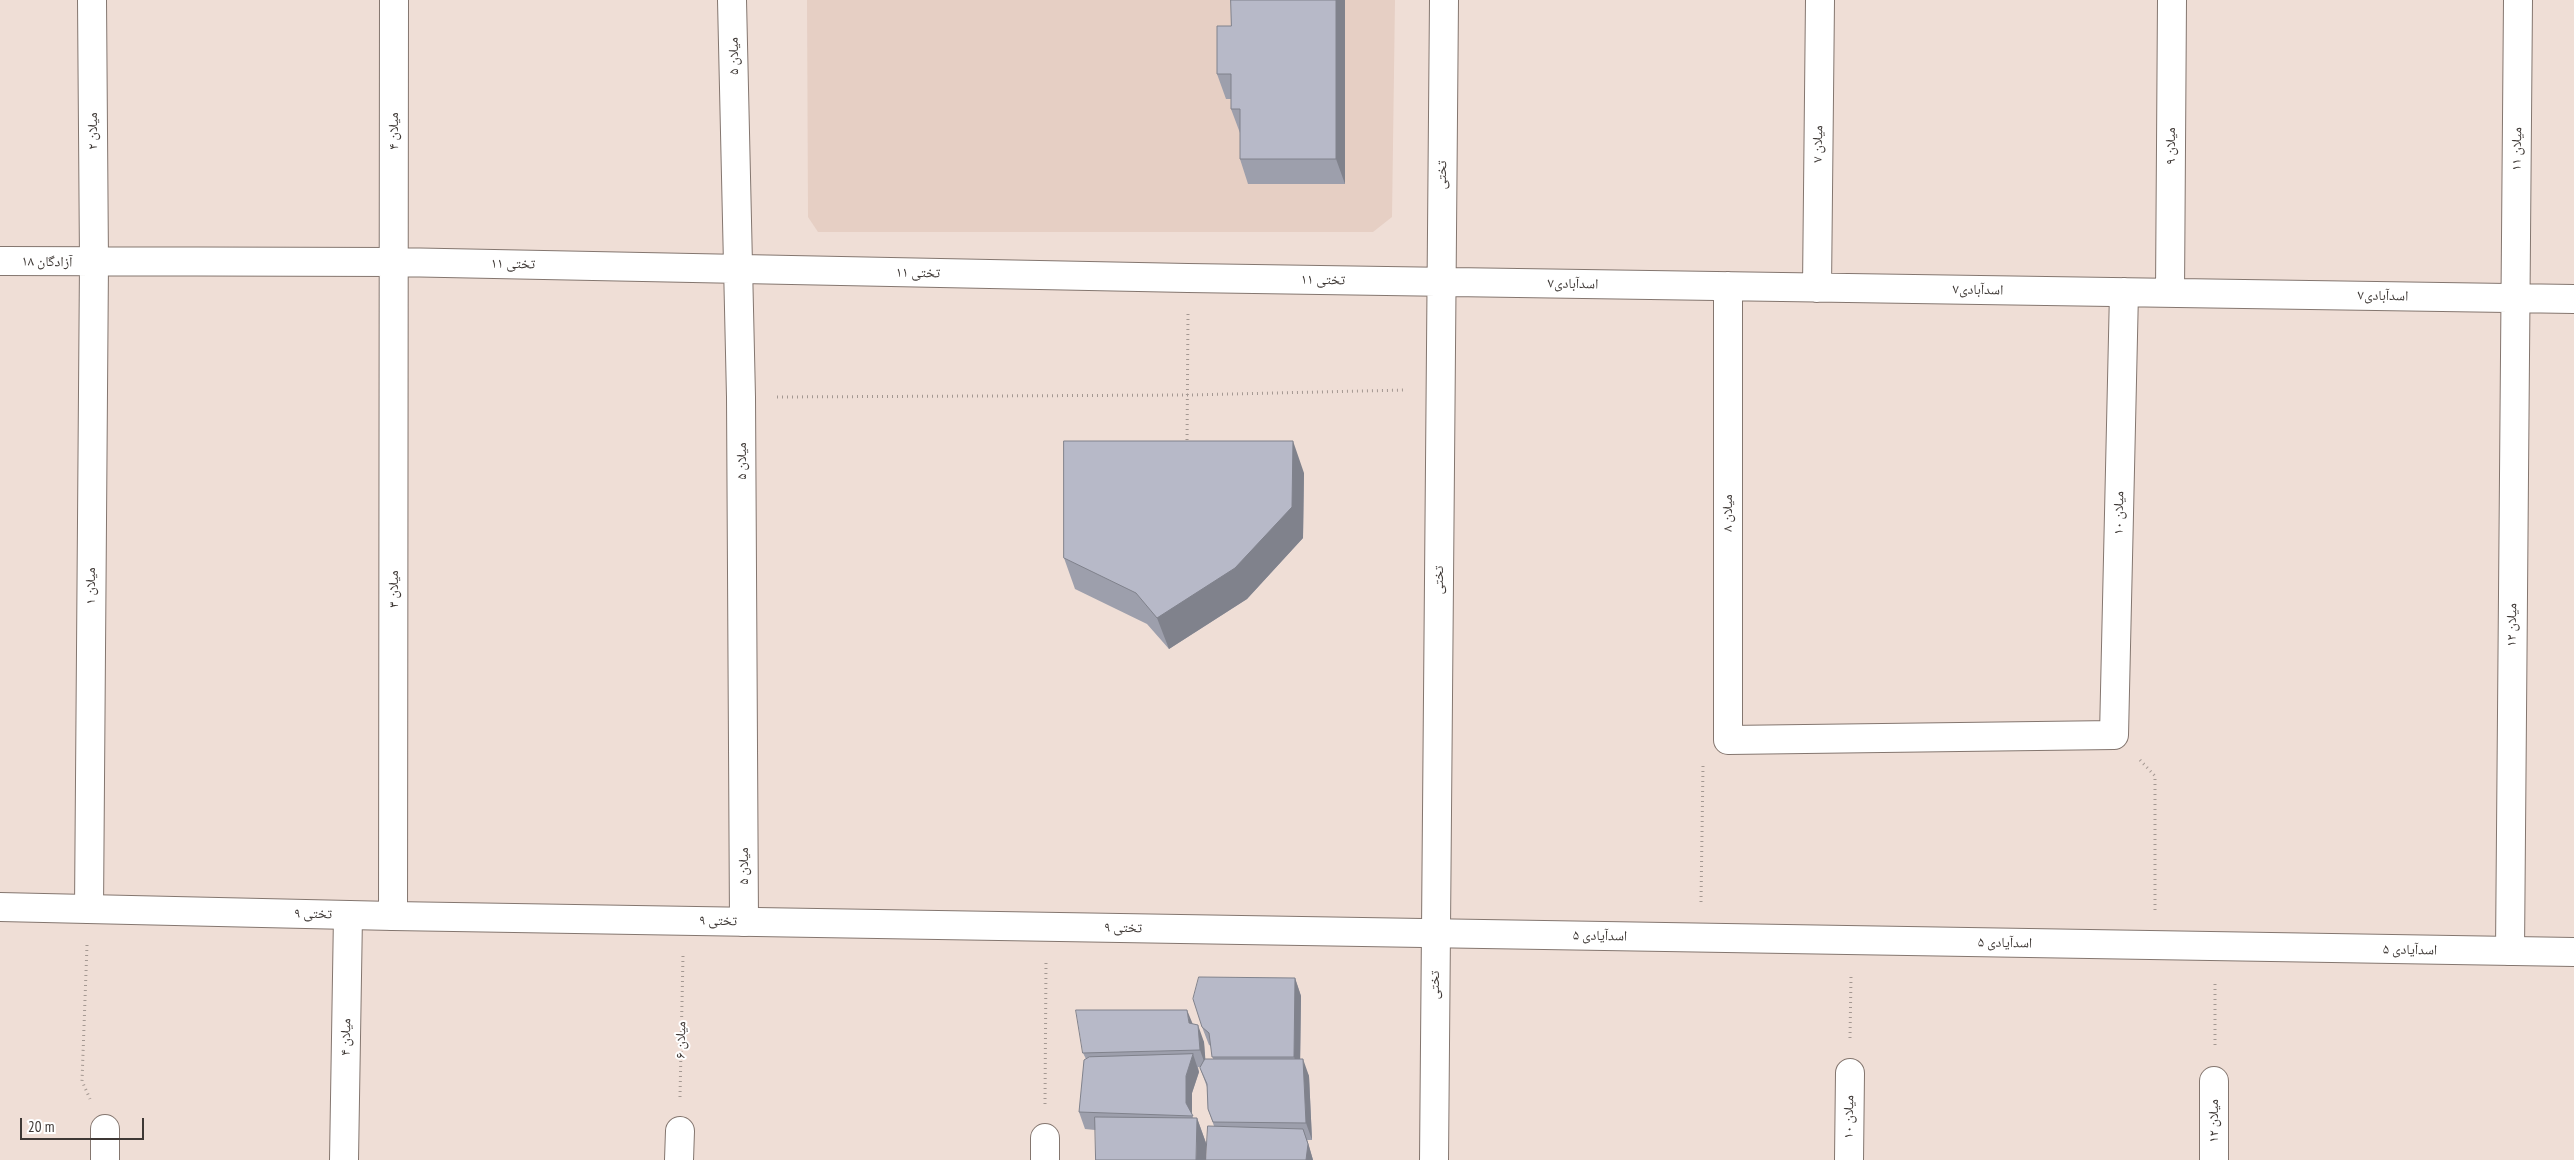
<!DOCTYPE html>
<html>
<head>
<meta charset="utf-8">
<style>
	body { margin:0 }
	#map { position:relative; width:2574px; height:1160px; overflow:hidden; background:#efded6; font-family:"PT Sans Narrow",sans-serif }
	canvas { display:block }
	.scale { position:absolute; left:20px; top:1118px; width:124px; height:22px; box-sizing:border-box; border:2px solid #3e3835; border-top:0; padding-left:6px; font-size:15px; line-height:18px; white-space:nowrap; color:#3e3835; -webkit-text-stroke:4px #fff; paint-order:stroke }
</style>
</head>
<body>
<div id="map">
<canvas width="2574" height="1160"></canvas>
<div class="scale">20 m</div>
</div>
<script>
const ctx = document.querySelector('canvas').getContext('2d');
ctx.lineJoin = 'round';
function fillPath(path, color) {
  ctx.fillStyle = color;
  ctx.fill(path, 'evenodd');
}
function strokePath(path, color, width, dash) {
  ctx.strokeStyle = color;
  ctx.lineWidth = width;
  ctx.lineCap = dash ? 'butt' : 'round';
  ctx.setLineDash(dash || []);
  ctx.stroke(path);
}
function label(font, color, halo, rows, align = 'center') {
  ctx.font = font + ' "PT Sans Narrow","Noto Naskh Arabic",sans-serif';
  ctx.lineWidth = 4;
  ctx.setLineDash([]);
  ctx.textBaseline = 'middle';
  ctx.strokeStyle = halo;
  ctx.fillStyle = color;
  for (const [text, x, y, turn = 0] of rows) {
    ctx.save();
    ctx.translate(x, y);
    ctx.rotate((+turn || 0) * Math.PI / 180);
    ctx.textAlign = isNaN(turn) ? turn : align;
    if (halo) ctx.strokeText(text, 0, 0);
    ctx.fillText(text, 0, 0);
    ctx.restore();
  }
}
fillPath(new Path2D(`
	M807,0H1395L1392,217L1373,232H818L808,217Z`), '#e6cfc4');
const minor = new Path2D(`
	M732,0L741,397L744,922
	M0,261L395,262L1188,278L2574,299
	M1728,286V740L2114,735L2124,292
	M1817,288L1820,0
	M2170,293L2172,0
	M89,909L94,262L92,0
	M393,916L394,0
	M2510,951L2518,0
	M105,1160V1129
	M344,1160L348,915
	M679,1160L680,1131
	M1045,1160V1138
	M1434,1160L1444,0
	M1849,1160L1850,1073
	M2214,1160V1081`);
const tertiary = new Path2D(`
	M0,907L393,916L2574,952`);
strokePath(minor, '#84766f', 30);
strokePath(tertiary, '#84766f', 30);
strokePath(new Path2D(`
	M777,397L1188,395L1406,390
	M1187,445L1188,314
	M2140,760L2155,776V910
	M1701,902L1703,766
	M87,945L82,1081L90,1099
	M1850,1038L1851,976
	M2215,1045V982
	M680,1097L683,956
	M1045,1104L1046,962`), '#a49892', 3, [1, 4]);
strokePath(minor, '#fff', 28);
strokePath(tertiary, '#fff', 28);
fillPath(new Path2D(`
	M1231,0H1345V184H1248L1240,159V133L1231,109V99H1226L1217,74L1231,26Z
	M1304,473L1303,538L1247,599L1169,649L1147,624L1075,589L1064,558Z
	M1295,978L1301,996L1300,1059L1309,1076L1312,1140H1307L1313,1160H1206L1214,1126L1208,1109L1207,1087L1200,1068V1067H1198L1199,1072L1192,1093V1115L1193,1118H1197L1206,1143L1095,1130L1085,1129L1079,1112L1086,1059L1083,1053L1193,1024L1204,1042L1205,1059H1213L1211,1046L1209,1045L1202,1027Z`), '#9d9fac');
fillPath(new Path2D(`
	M1336,0H1345V184L1336,159Z
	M1293,441L1304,473L1303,538L1247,599L1169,649L1157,618Z
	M1295,978L1301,996L1300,1074L1294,1057Z
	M1187,1010L1194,1027L1189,1023Z
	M1198,1025L1204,1042L1206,1067L1200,1050Z
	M1193,1054L1199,1072L1192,1093V1116L1186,1103V1076Z
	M1303,1059L1309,1076L1312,1140L1306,1123Z
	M1197,1118L1206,1143V1160H1196Z
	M1303,1129L1309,1146L1313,1160H1306Z`), '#80828c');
const building = new Path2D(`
	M1231,0H1336V159H1240V109H1231V74H1217V26H1231Z
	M1064,441H1293L1292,507L1235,568L1157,618L1136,593L1064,558Z
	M1199,977L1295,978L1294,1057H1212L1209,1033L1202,1027L1193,999Z
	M1076,1010H1187L1189,1023L1198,1025L1200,1050L1083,1053Z
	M1193,1054L1186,1076V1103L1193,1116L1079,1112L1084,1060L1089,1057Z
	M1205,1059H1303L1306,1123L1213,1122L1208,1109L1207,1084L1200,1068Z
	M1095,1117L1197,1118L1196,1160H1096Z
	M1208,1126L1303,1129L1308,1144L1306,1160H1206Z`);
fillPath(building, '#b7b9c8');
strokePath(building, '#80828c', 1);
label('14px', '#3e3835', '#fff', [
	["میلان ۵",734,56,-91],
	["میلان ۲",93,131,-90],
	["میلان ۴",394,131,-90],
	["میلان ۷",1818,144,-89],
	["میلان ۹",2171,146,-90],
	["میلان ۱۱",2517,149,-89],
	["تختی",1442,175,-89],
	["آزادگان ۱۸",47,262,1],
	["تختی ۱۱",513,264,1],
	["تختی ۱۱",918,273,1],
	["تختی ۱۱",1323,280,1],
	["اسدآبادی۷",1573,284,1],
	["اسدآبادی۷",1978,290,1],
	["اسدآبادی۷",2383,296,1],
	["میلان ۵",742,461,-90],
	["میلان ۸",1728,513,-90],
	["میلان ۱۰",2119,513,-89],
	["تختی",1439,580,-90],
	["میلان ۱",91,586,-90],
	["میلان ۳",394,589,-90],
	["میلان ۱۲",2512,625,-89],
	["میلان ۵",744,866,-90],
	["تختی ۹",313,914,1],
	["تختی ۹",718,921,1],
	["تختی ۹",1123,928,1],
	["اسدآیادی ۵",1600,936,1],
	["اسدآیادی ۵",2005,943,1],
	["اسدآیادی ۵",2410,950,1],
	["تختی",1435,985,-90],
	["میلان ۴",346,1037,-89],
	["میلان ۶",681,1040,-89],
	["میلان ۱۰",1849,1117,-89],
	["میلان ۱۲",2214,1121,-90]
]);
</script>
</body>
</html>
